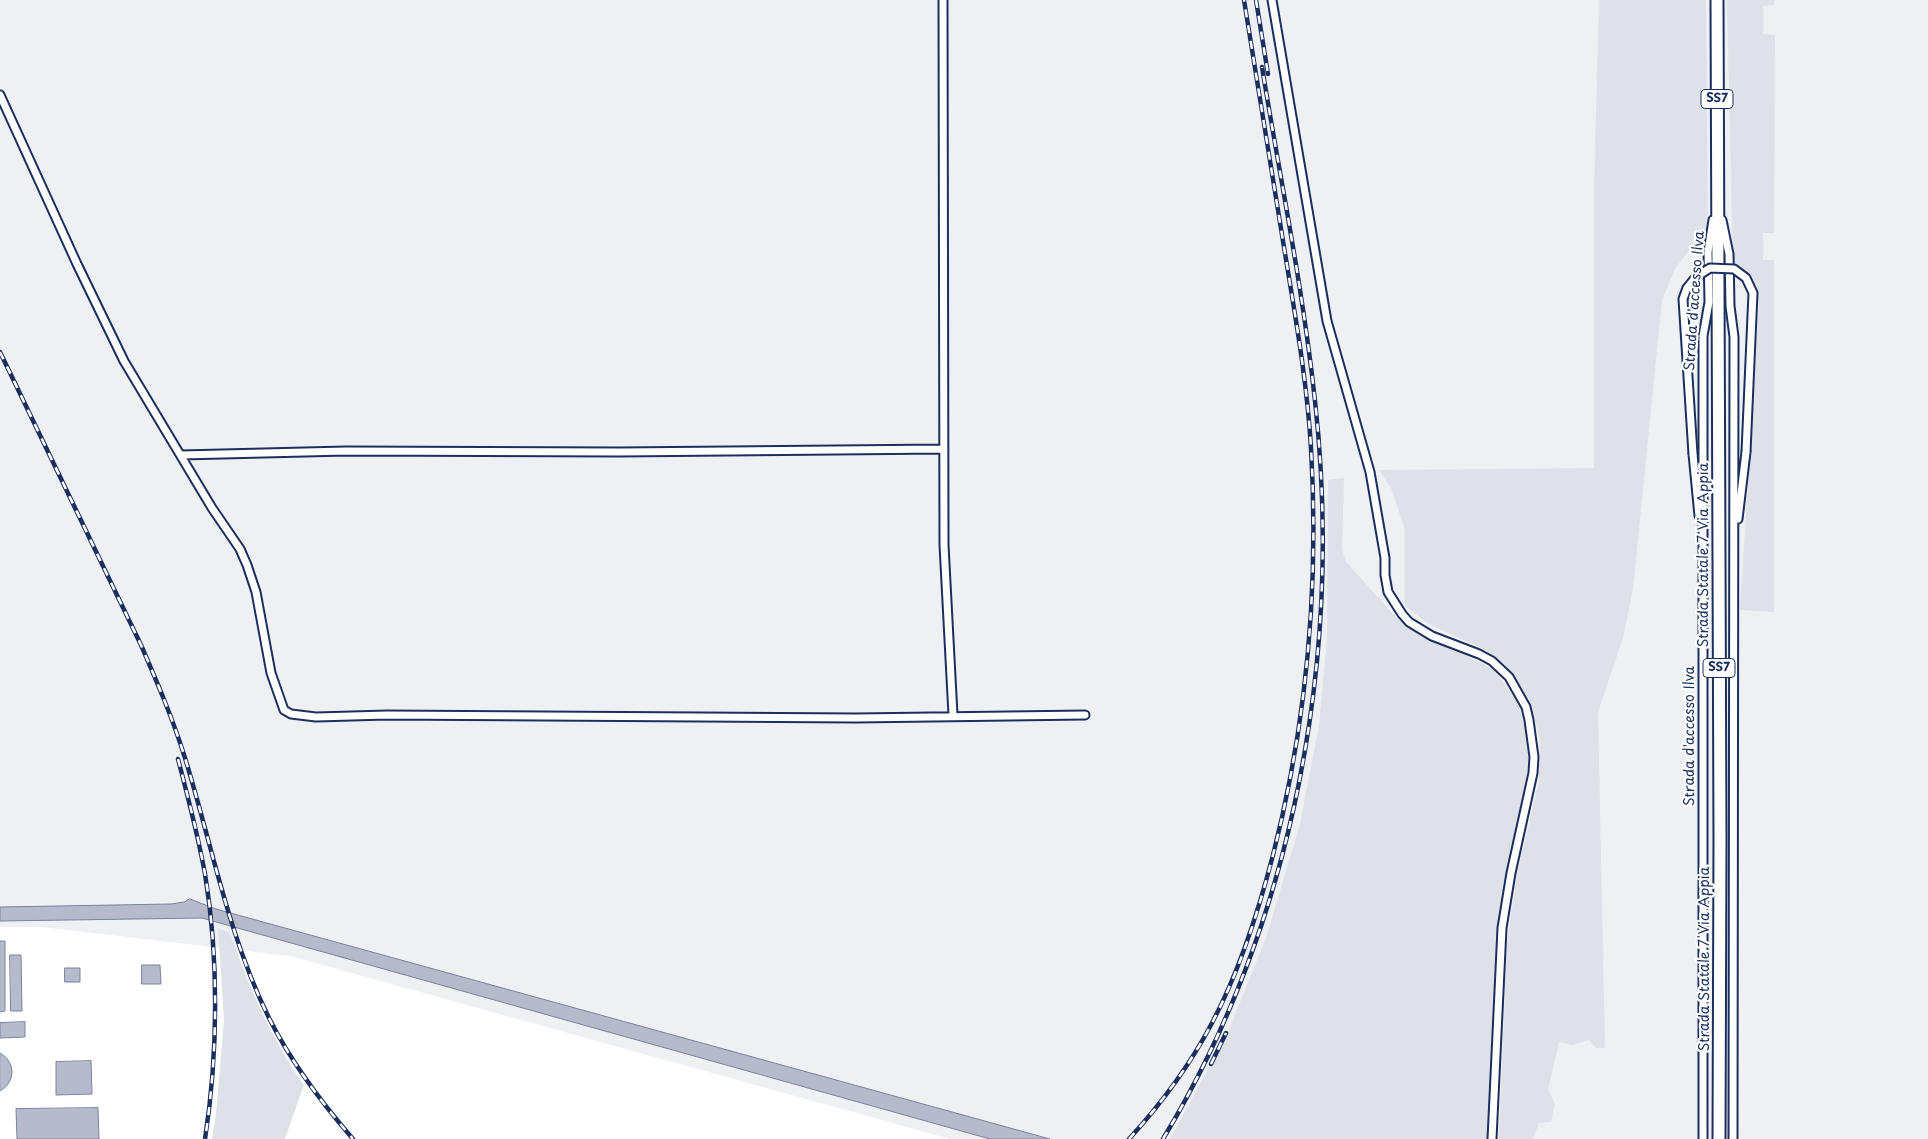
<!DOCTYPE html>
<html>
<head>
<meta charset="utf-8">
<style>
	body { margin:0 }
	canvas { display:block; background:#fff }
</style>
</head>
<body>
<canvas width="1928" height="1139"></canvas>
<script>
const ctx = document.querySelector('canvas').getContext('2d');
ctx.lineJoin = 'round';
function fillPath(path, color) {
  ctx.fillStyle = color;
  ctx.fill(path, 'evenodd');
}
function strokePath(path, color, width, dash) {
  ctx.strokeStyle = color;
  ctx.lineWidth = width;
  ctx.lineCap = dash ? 'butt' : 'round';
  ctx.setLineDash(dash || []);
  ctx.stroke(path);
}
function label(font, color, halo, rows, align = 'center') {
  ctx.font = font + ' "Playpen Sans",sans-serif';
  ctx.lineWidth = 4.5;
  ctx.setLineDash([]);
  ctx.textBaseline = 'middle';
  ctx.strokeStyle = halo;
  ctx.fillStyle = color;
  for (const [text, x, y, turn = 0] of rows) {
    ctx.save();
    ctx.translate(x, y);
    ctx.rotate((+turn || 0) * Math.PI / 180);
    ctx.textAlign = isNaN(turn) ? turn : align;
    if (halo) ctx.strokeText(text, 0, 0);
    ctx.fillText(text, 0, 0);
    ctx.restore();
  }
}
fillPath(new Path2D(`
	M0,0H1928V1139H950L290,956L41,927H0Z`), '#eff0f4');
fillPath(new Path2D(`
	M1599,0H1706L1708,227L1676,267L1662,300L1633,589L1623,638L1598,712L1605,1048H1596L1589,1040L1573,1045L1559,1042L1548,1090L1555,1104L1551,1122L1539,1123L1533,1139H1499L1507,943L1517,874L1539,781L1540,739L1529,699L1505,664L1482,648L1430,625L1405,606V530L1391,488L1379,470L1594,468V190Z
	M1727,0H1774V5L1763,6V34L1775,35L1774,233H1763V260H1774V612L1740,610L1759,303L1750,277L1733,266Z
	M1344,478L1342,549L1346,562L1396,617L1494,670L1516,700L1528,735V773L1498,920L1488,1139H1170L1228,1032L1266,938L1300,824L1319,725L1327,640L1328,480Z
	M218,928L230,933C249,987 271,1038 304,1085L285,1139H212L216,1114L224,1019Z`), '#dee1e7');
const water = new Path2D(`
	M190,899L216,909L1050,1139H990L202,918L0,921V907L171,904L184,902Z
	M0,941H5V1011L0,1012Z
	M10,955H21L22,1011H11Z
	M142,965H160L161,984H142Z
	M65,968H80V982H65Z
	M25,1022V1037L0,1038V1023Z
	M0,1053C16,1062 16,1082 0,1091Z
	M91,1061L92,1094L56,1095V1062Z
	M98,1108L99,1139H17L16,1109Z`);
fillPath(water, '#b5bbca');
strokePath(water, '#77839f', 1);
const street = new Path2D(`
	M943,0L944,545L953,715
	M1272,0L1327,321L1370,472L1385,558V575L1388,592L1402,614L1409,622L1432,636L1479,654L1492,661L1509,677L1526,707L1529,720L1534,757L1533,773L1511,873L1502,928L1492,1139
	M0,95L77,264L124,361L212,508L240,549L247,565L256,592L271,673L284,710L291,714L316,717L387,715L856,718L1085,715
	M1722,220L1729,254L1730,306L1734,337L1733,1139
	M1693,454L1699,516
	M181,455L346,451L619,452L944,449
	M1738,519L1746,452
	M1703,1139V336L1709,302L1708,252L1713,220`);
const primary = new Path2D(`
	M1717,0L1720,839L1719,1139`);
strokePath(street, '#1b2f5e', 11);
strokePath(primary, '#1b2f5e', 15);
strokePath(street, '#fff', 7);
strokePath(primary, '#fff', 11);
const rail = new Path2D(`
	M1256,0L1268,74
	M0,352L141,645C157,682 173,719 185,758C212,845 228,935 269,1018C291,1062 321,1102 353,1139
	M178,759C188,797 198,835 205,874C219,958 218,1055 205,1139
	M1211,1064L1226,1033
	M1129,1139C1161,1104 1190,1065 1212,1023C1240,970 1258,913 1273,855C1307,722 1319,585 1311,448C1307,379 1294,309 1283,241C1270,161 1257,80 1244,0
	M1163,1139C1295,920 1343,654 1315,401C1303,289 1280,178 1262,67`);
strokePath(rail, '#1b2f5e', 4.5);
strokePath(rail, '#fff', 2.5, [8]);
const streetBridge = new Path2D(`
	M1693,454L1683,299L1687,288L1696,277L1710,268L1734,269L1746,278L1753,293L1746,452`);
strokePath(streetBridge, '#1b2f5e', 11, []);
strokePath(streetBridge, '#fff', 7);
for (const [x, y, w] of [
	[1717,99,32],
	[1719,668,32]
]) {
  const box = new Path2D();
  box.roundRect(x - w / 2, y - 9.5, w, 19, 4);
  ctx.fillStyle = '#fff';
  ctx.fill(box);
  strokePath(box, '#1b2f5e', 1);
}
label('bold 12px', '#1b2f5e', null, [
	["SS7",1717,99],
	["SS7",1719,668]
]);
label('14px', '#1b2f5e', '#fff', [
	["Strada d'accesso Ilva",1695,301,-86],
	["Strada Statale 7 Via Appia",1704,555,-90],
	["Strada d'accesso Ilva",1690,736,-90],
	["Strada Statale 7 Via Appia",1705,959,-90]
]);
</script>
</body>
</html>
